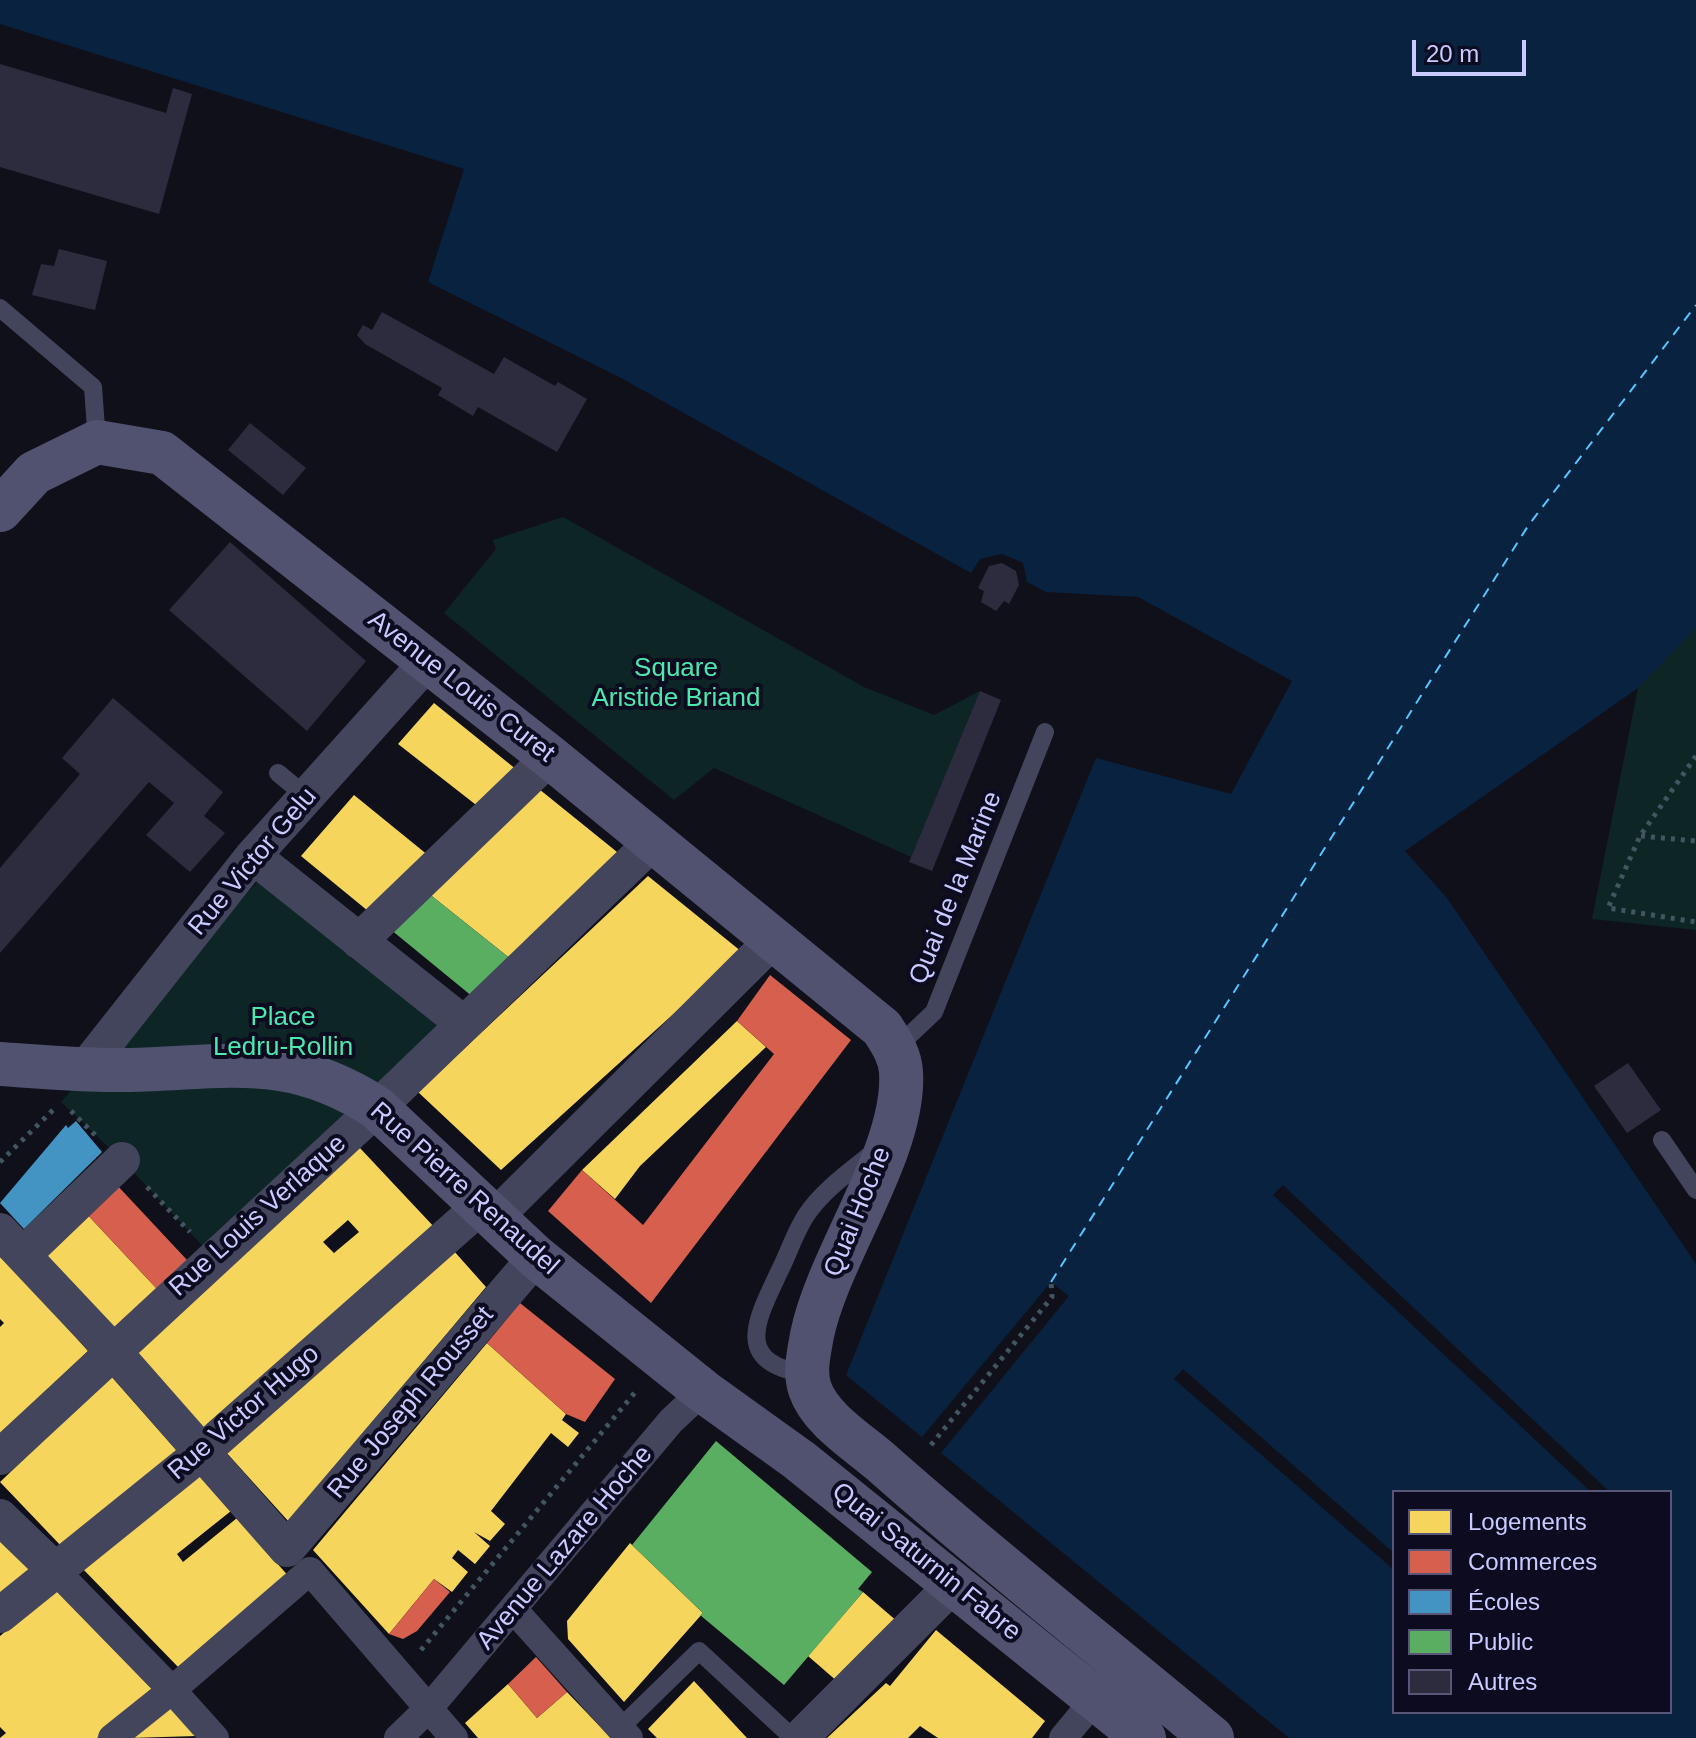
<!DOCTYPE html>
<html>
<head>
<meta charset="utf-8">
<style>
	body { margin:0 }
	#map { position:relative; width:1696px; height:1738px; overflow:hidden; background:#10101b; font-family:Arial,sans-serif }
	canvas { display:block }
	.legend { position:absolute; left:1392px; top:1490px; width:280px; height:224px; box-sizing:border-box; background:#0c0b20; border:2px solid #585779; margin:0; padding:10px 14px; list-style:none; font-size:24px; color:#c9caff }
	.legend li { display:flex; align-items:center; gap:16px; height:40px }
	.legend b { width:40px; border:2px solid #585779 }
	.scale { position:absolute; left:1412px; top:40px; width:114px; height:36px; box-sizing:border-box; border:4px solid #c9caff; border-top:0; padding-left:10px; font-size:24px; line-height:28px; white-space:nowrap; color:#c9caff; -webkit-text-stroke:6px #0c0b20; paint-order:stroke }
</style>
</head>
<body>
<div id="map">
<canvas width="1696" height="1738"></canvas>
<ul class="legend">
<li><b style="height:22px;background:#f6d55c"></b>Logements</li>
<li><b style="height:22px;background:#d6604d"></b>Commerces</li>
<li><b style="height:22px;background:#4393c3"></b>Écoles</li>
<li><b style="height:22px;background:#5aae61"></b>Public</li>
<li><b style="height:22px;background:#2d2c3e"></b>Autres</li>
</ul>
<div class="scale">20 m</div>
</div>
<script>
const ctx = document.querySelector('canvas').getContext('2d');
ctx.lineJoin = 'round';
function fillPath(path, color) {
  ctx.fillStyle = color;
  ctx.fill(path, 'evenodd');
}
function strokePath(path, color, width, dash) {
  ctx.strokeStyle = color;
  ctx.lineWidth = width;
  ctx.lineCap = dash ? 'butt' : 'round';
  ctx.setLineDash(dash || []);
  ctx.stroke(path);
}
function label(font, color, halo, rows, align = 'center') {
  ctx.font = font + ' Arial,sans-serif';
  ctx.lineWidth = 8;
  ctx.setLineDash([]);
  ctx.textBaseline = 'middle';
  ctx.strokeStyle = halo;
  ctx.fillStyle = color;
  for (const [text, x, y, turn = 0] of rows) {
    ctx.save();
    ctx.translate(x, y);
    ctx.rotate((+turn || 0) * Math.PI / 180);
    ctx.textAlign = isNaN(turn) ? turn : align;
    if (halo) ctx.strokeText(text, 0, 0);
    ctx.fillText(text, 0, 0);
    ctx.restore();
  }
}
fillPath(new Path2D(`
	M563,517L864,687L934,715L980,691L911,857L714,768L674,800L444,613L496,549L493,540Z
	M1696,628V930L1592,919L1638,688Z
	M269,869L464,1024L212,1256L122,1160L61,1102Z`), '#0d2625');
fillPath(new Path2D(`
	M0,0H1696V628L1638,688L1405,851L1447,898L1696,1264V1738H1289L846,1375L1096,758L1231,794L1292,681L1138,597L1046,592L1027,582L1023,563L1002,554L980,559L971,573L621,378L428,282L464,169L0,24ZM1394,1492H1670V1712H1394Z`), '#08223f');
fillPath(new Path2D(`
	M1283,1185L1610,1492H1591L1273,1195Z
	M1051,1282L1069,1296L941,1453L922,1437Z
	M1183,1369L1394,1553V1570L1174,1379Z`), '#10101b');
fillPath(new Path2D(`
	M434,703L517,770L480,808L398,744Z
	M539,789L622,856L512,960L428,893Z
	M354,795L429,856L368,911L301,856Z
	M648,876L742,952L501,1170L418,1092Z
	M737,1021L766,1047L640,1166L615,1199L582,1170Z
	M359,1147L436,1229L206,1430L136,1352ZM348,1220L359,1232L334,1253L323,1242Z
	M84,1211L157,1289L115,1328L42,1251Z
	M453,1250L486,1287L289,1522L224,1450Z
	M0,1252L88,1351L0,1434V1327L4,1323L0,1319Z
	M487,1343L566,1414L562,1420L579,1433L568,1447L551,1433L491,1511L505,1524L490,1541L474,1532L490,1546L475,1564L458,1550L452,1558L468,1572L452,1592L434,1579L389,1634L313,1550Z
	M111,1376L179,1453L63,1548L0,1482Z
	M196,1472L231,1511L177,1554L183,1562L237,1518L291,1579L180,1669L82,1568Z
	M0,1533L38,1570L0,1601Z
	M630,1543L703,1613L624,1702L568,1639L567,1621Z
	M56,1589L154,1691L97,1738H0L6,1733L0,1727V1636Z
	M863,1592L898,1622L838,1682L808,1656Z
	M936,1630L1045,1721L1032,1738H938L920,1726L908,1738H827L886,1683L890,1686Z
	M694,1681L747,1738H657L648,1729Z
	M508,1684L537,1718L567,1692L611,1738H478L465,1723Z
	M170,1707L197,1736L129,1738Z`), '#f6d55c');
fillPath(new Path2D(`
	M770,975L851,1040L651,1303L548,1211L582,1170L643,1225L774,1054L737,1021Z
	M115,1183L188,1261L157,1289L84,1211Z
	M520,1303L615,1379L585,1422L566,1414L487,1343Z
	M434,1579L450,1592L417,1631L403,1639L389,1634Z
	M536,1657L567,1692L537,1718L508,1684Z`), '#d6604d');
fillPath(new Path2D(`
	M76,1121L102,1152L24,1229L0,1203L66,1125L68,1128Z`), '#4393c3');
fillPath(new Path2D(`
	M428,893L512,960L473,997L390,929Z
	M716,1441L872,1572L858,1589L863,1592L784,1685L700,1615L703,1613L632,1545Z`), '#5aae61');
strokePath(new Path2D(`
	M1051,1282L1528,526L1696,305`), '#57c6ff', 2, [10, 8]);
fillPath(new Path2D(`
	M0,64L166,113L173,88L192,94L159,214L0,167Z
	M59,249L107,261L95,310L32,295L41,264L54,266Z
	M382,312L494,374L504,357L555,386L558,382L587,399L557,452L478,407L473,416L438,395L442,388L365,344L357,335L363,325L372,330Z
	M250,423L306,468L283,495L228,450Z
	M230,542L366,661L307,731L169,610Z
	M1002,563L1016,571L1019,585L1009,604L1004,601L996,611L981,602L984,591L978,588L989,566Z
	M980,691L1001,700L932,871L909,862Z
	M113,698L223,792L204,816L225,833L190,872L146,835L174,803L149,782L0,953V868L80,774L62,758Z
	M1628,1063L1661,1110L1627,1133L1594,1086Z`), '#2d2c3e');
strokePath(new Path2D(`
	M1696,756L1640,836L1608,908L1696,922
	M1641,836L1696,841
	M71,1111L95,1135
	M0,1162L55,1108
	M147,1187L190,1232
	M931,1445L1052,1297L1051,1282
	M421,1650L637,1390`), '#425662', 5, [4, 6]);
strokePath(new Path2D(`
	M0,308L93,387L97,442
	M278,773L307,797
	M895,1049L934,1012L1045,732
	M1662,1140L1696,1190
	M807,1374C731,1363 757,1319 780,1270C789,1252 796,1230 807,1214C824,1189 852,1170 875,1151
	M620,1728L699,1651L793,1738`), '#43455c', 18);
strokePath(new Path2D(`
	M54,1569L172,1690L112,1738
	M513,1609L629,1738
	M215,1738L172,1690L310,1571L454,1738
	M398,1738L429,1708L671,1421L703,1391
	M1063,1738L1097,1697`), '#43455c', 28);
strokePath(new Path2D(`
	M253,856L464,1024
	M359,941L550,757
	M84,1070L253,856L429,660
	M495,1217L774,939
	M0,1231L113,1351L287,1549L536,1257
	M23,1255L122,1160
	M0,1457L377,1108L654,841
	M0,1517L54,1569
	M0,1615L201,1453L482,1205
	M800,1738L952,1586`), '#43455c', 36);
strokePath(new Path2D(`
	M0,510L34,473L97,442L162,453L550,757L882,1028C891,1042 900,1055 901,1072C906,1151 828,1256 812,1335C809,1353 804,1371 810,1389C820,1419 858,1442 881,1462C988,1557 1102,1646 1212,1738
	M0,1064C43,1067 86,1071 129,1070C226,1068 289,1050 377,1108L536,1257L703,1391L799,1460L1144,1738`), '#51526f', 44);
label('26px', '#4ce9af', '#0c0b20', [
	["Square",676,669],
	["Aristide Briand",676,699],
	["Place",283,1018],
	["Ledru-Rollin",283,1048]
]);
label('26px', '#c9caff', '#0c0b20', [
	["Avenue Louis Curet",461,687,38],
	["Rue Victor Gelu",253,862,-50],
	["Quai de la Marine",956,888,-68],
	["Rue Pierre Renaudel",464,1189,42],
	["Quai Hoche",858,1212,-68],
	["Rue Louis Verlaque",258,1216,-42],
	["Rue Joseph Rousset",411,1403,-50],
	["Rue Victor Hugo",244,1413,-41],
	["Avenue Lazare Hoche",565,1548,-50],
	["Quai Saturnin Fabre",926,1562,39]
]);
</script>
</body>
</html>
